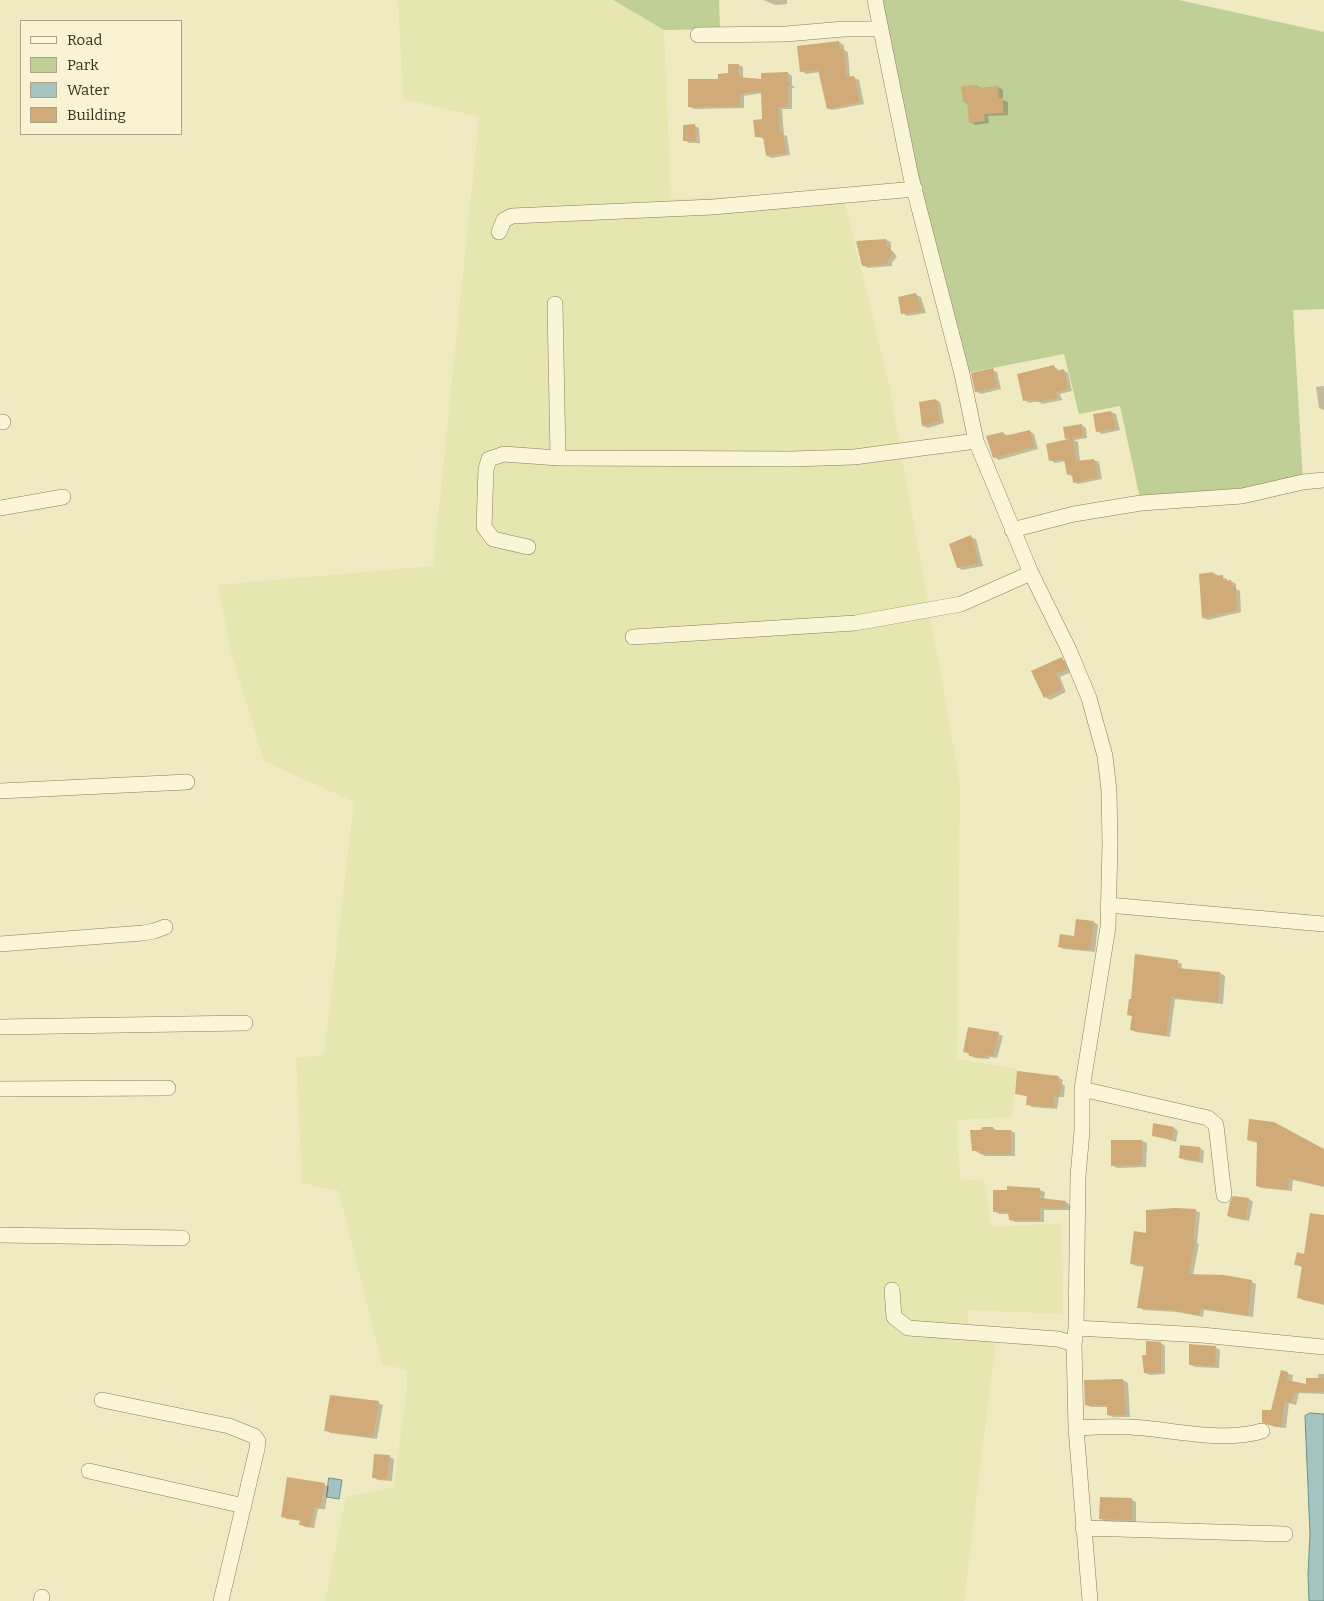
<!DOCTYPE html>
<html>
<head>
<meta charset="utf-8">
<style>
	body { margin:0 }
	#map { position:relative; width:1324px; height:1601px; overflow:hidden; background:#f0eac3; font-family:Bitter,serif }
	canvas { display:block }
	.legend { position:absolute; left:20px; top:20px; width:162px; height:115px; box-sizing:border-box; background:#f7f3d3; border:1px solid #aba58b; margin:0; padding:6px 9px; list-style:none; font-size:15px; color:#3a301e }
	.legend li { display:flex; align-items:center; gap:10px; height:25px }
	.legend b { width:25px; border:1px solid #aba58b }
</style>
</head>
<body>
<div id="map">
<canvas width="1324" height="1601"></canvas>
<ul class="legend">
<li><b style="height:6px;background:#faf5d7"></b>Road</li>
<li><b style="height:14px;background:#bfcf96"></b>Park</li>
<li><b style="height:14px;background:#a5c3bf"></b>Water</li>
<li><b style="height:14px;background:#d0ab77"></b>Building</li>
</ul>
</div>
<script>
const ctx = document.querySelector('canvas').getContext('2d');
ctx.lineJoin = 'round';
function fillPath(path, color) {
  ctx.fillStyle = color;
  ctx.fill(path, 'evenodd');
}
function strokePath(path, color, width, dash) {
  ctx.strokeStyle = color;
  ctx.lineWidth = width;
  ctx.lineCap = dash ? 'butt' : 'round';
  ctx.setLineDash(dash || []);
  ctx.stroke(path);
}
fillPath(new Path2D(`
	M398,0H613L664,30L671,199L843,194L889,384L960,783L957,1059L1017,1069L1012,1117L957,1120L960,1181L984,1179L991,1227L1062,1223L1063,1314L967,1310L969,1330L997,1333L964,1601H325L346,1497L394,1487L407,1385V1370L382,1364L339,1191L302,1183L296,1058L324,1055L354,802L264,761L231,653L218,585L433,566L479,117L403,99Z`), '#e6e6b0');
fillPath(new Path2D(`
	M613,0H719L720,29L664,30Z
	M875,0H1179L1324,32V309L1293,310L1303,482L1141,503L1120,406L1079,414L1064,354L962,374Z`), '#bfcf96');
const water = new Path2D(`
	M1310,1413L1324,1414V1601H1309L1308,1574L1310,1534L1305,1416Z
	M329,1478L342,1480L339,1499L327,1497Z`);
fillPath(water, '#a5c3bf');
strokePath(water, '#6b928e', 1);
fillPath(new Path2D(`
	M763,0H787V4L776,5Z
	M839,42L844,45V50L848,52L850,78L854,77L859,80L864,104L832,110L828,108L820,72L806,74L802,71Z
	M739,65L743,67V79L762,81L788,73L792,76V85L795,88H792V109H782L784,135L787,136L790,155L771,158L767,155L764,139L756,136L763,120L762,93L744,96V108L694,109L689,106L720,80L730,75Z
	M977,86L983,89L998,87L1003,90V100L1008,102V115L988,116L989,123L975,125L971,122L968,104L964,101Z
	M695,126L699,128L700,143H689L685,140Z
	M886,240L891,242V250L897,256L892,263V266L868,268L863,265Z
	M916,295L921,297L926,313L907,316L903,313Z
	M1054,367L1058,369L1059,372L1063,370L1068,373L1072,391L1060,394L1062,400L1042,404L1038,401L1029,403L1024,400Z
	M992,370L997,372L1001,389L981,394L976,391Z
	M1324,386V410H1323L1319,408L1316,387Z
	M936,400L940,402L944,423L928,428L923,426L920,403Z
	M1111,412L1116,414L1120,430L1102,434L1097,431Z
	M1082,425L1086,428L1087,438L1074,440L1078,442L1080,462L1094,460L1099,462L1102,479L1078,484L1074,482L1073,477L1068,474L1066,461L1055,463L1050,460L1070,440L1066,438Z
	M1029,431L1034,434L1038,449L999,460L994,457L1003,433L1009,436Z
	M971,537L976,539L983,566L962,570L958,567Z
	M1213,573L1227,579V582L1231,581L1236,584V589L1240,591L1241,612L1208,620L1203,618Z
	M1062,659L1066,661L1071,672L1060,677L1066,692L1050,700L1045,697Z
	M1094,922L1098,925L1095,952L1064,949L1059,947Z
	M1177,962L1182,964L1181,970L1220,973L1225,976L1223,1004L1175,999L1170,1037L1136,1032L1131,1030L1133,1016Z
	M998,1034L1003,1036L997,1058L990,1057L989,1059L975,1058L964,1051Z
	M1058,1077L1063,1080L1062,1084L1065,1086L1064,1097H1059L1057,1109L1032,1107L1027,1104L1028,1097L1016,1093Z
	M993,1128L998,1131H1011L1015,1133V1156H985L973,1150Z
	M1174,1128L1178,1131L1176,1142L1153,1135Z
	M1248,1140L1324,1151V1187L1293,1180L1292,1191L1261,1188L1257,1186L1258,1143Z
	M1112,1141H1142L1147,1143L1146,1167L1117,1168L1112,1165Z
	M1200,1148L1204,1151L1203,1163L1185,1160L1180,1158Z
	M1040,1190L1045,1192L1044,1200L1066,1202L1070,1205V1210H1044V1222H1015L1010,1220V1214H999L994,1211Z
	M1249,1199L1253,1202L1249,1221L1232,1218L1228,1216Z
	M1195,1210L1200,1213L1197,1243L1199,1244L1193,1275L1252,1282L1256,1284L1253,1317L1204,1310L1203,1317L1177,1312L1143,1310L1139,1307L1145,1267L1136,1266L1131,1263L1147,1234Z
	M1324,1216V1305L1303,1300L1298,1297L1303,1268L1296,1264L1305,1255Z
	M1161,1343L1165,1346V1374L1150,1375L1145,1373L1147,1356Z
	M1215,1347L1220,1350L1219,1368L1195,1367L1190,1364Z
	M1282,1372L1293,1375L1292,1382L1308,1385L1318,1379V1374H1324V1394L1299,1393L1296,1405L1289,1403L1286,1428L1275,1427L1268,1424Z
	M1123,1380L1128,1383L1130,1417H1113L1108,1415V1407H1091L1086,1405Z
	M378,1403L383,1405L377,1439L330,1433L326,1430Z
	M375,1456L390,1457L394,1459L392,1481L378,1480L373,1477Z
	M325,1485L329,1487L325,1509H318L314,1528L305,1527L300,1524L301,1521L287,1519L282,1516Z
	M1131,1499L1136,1502V1522L1104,1521L1100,1518Z`), '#0003');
fillPath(new Path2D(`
	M839,41L840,49L844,48L846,77L854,76L860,102L827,109L818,70L800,72L797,46Z
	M728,64H739V77L761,79V73L788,72V82H790V86H788V107H778L780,132H783L786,153L766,156L763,137H755L753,120L762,119L761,91L740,94V106L688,107V79H718V74L728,73Z
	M978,85V88L998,86L999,98H1003V113L984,114L985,121L969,123L967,102H963L961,86Z
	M695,124L696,141H683V125Z
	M886,239L887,246L894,253L887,260L888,264L862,266L856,241Z
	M916,293L922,311L901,314L898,297Z
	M1054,365L1056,371L1064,369L1068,389L1056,392L1058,398L1036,402L1035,399L1023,401L1017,374Z
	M993,368L997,387L975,392L971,373Z
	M936,399L940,421L922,426L919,402Z
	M1111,411L1116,428L1096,432L1093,414Z
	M1082,424L1083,436L1065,439L1063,427Z
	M1030,430L1034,447L993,458L986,436L1003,432L1004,436Z
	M1073,438L1076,461L1094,459L1098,477L1073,483L1072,474L1067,475L1064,459L1049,461L1046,444Z
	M971,535L979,563L957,568L949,544Z
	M1213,572L1214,576L1223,575V581L1231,580L1232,587H1236L1237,610L1202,618L1199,574Z
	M1062,657L1067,669L1056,674L1062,689L1044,698L1031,671Z
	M1076,919L1094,921L1090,950L1058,947L1060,934L1074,936Z
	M1135,954L1178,960L1177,968L1220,972L1218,1002L1171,997L1166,1036L1130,1030L1132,1016L1127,1015L1129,999H1131Z
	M968,1027L999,1032L993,1056L985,1055V1058L969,1056V1053L963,1052Z
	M1017,1071L1059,1076L1058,1082H1061L1060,1095H1054L1053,1107L1026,1105L1027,1096L1015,1094Z
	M1249,1119L1274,1122L1324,1149V1186L1288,1178V1190L1256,1186L1257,1142L1247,1140Z
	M1153,1123L1174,1127L1172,1140L1152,1136Z
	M982,1127H993L994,1130H1011V1154H980V1151H972L970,1130H981Z
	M1111,1140H1142V1165L1111,1166Z
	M1180,1145L1200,1147L1199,1161L1179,1158Z
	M1007,1186L1040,1188V1198L1066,1201V1208H1040V1220H1009L1008,1212H993V1190H1007Z
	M1233,1196L1249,1198L1245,1219L1227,1216L1230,1202Z
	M1175,1208L1196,1209L1193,1240L1195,1241L1189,1274L1224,1275L1252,1280L1248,1315L1200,1308L1199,1315L1171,1310L1137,1308L1144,1265L1130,1264L1134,1231L1146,1233V1210Z
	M1310,1213L1324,1215V1304L1297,1298L1302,1266L1294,1265L1297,1252L1304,1254Z
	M1146,1341L1161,1342V1372L1144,1373L1142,1355H1146Z
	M1189,1344L1216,1346L1215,1366L1189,1365Z
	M1281,1370L1288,1372L1287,1380L1306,1384V1378H1324V1392H1295L1291,1403L1285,1401L1281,1427L1269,1425L1262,1422V1410H1271Z
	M1123,1379L1126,1415H1107V1405H1085L1084,1380Z
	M330,1395L379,1401L373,1437L324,1431Z
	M374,1454L390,1455L387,1479L372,1478Z
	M287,1477L325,1483L320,1507H314L310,1527L299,1525L300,1520L281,1517Z
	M1100,1497L1132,1498V1520L1099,1519Z`), '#d0ab77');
const minor = new Path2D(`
	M875,0L911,177L962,374L976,441L1031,573L1069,650L1089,698L1105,756L1109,791L1110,843L1108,927L1082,1089V1131L1078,1176L1076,1328L1074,1344L1076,1428L1090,1601
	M698,35L786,34L844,29H881
	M499,232L504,220L512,216L713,207L915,189
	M555,304L558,458
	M0,422H3
	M0,508L63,497
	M1012,530L1074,514L1141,503L1242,496L1303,482L1324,480
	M528,547L493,539L484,527L486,469L489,459L504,454L558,458L791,459L854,457L976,441
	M633,637L855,623L961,604L1031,573
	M0,791L187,782
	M1108,905L1324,924
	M0,944L143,933L154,931L165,927
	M0,1027L245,1023
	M0,1089L168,1088
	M1082,1089L1208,1118L1216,1125L1224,1195
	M0,1235L182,1238
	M892,1290L894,1317L908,1328L1058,1339L1074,1344
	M1076,1328L1202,1335L1324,1347
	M102,1400L229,1426L254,1436L258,1441L257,1449L221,1601
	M1076,1428C1094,1427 1112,1426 1130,1427C1171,1429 1222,1443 1262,1431
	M89,1471L244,1506
	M1083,1528L1285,1534
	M41,1601L42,1597`);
strokePath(minor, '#8b7c59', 16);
strokePath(minor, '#faf5d7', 15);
</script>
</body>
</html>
